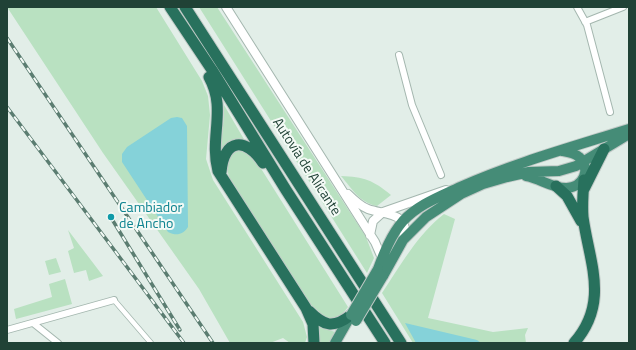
<!DOCTYPE html>
<html>
<head>
<meta charset="utf-8">
<style>
	body { margin:0 }
	#map { position:relative; width:636px; height:350px; overflow:hidden; background:#e2eee8; font-family:"Titillium Web",sans-serif }
	canvas { display:block }
	.frame { position:absolute; inset:0; border:8px solid #204236; pointer-events:none }
</style>
</head>
<body>
<div id="map">
<canvas width="636" height="350"></canvas>
<div class="frame"></div>
</div>
<script>
const ctx = document.querySelector('canvas').getContext('2d');
ctx.lineJoin = 'round';
function fillPath(path, color) {
  ctx.fillStyle = color;
  ctx.fill(path, 'evenodd');
}
function strokePath(path, color, width, dash) {
  ctx.strokeStyle = color;
  ctx.lineWidth = width;
  ctx.lineCap = dash ? 'butt' : 'round';
  ctx.setLineDash(dash || []);
  ctx.stroke(path);
}
function label(font, color, halo, rows, align = 'center') {
  ctx.font = font + ' "Titillium Web",sans-serif';
  ctx.lineWidth = 4;
  ctx.setLineDash([]);
  ctx.textBaseline = 'middle';
  ctx.strokeStyle = halo;
  ctx.fillStyle = color;
  for (const [text, x, y, turn = 0] of rows) {
    ctx.save();
    ctx.translate(x, y);
    ctx.rotate((+turn || 0) * Math.PI / 180);
    ctx.textAlign = isNaN(turn) ? turn : align;
    if (halo) ctx.strokeText(text, 0, 0);
    ctx.fillText(text, 0, 0);
    ctx.restore();
  }
}
fillPath(new Path2D(`
	M7,7H156L202,81L208,96L210,115L206,159L213,180L303,322L307,337L305,343H290L283,338L270,343H230L199,289L103,153Z
	M199,7H217L366,237L374,258L367,273Z
	M224,105L245,141C232,140 225,142 220,154L224,116Z
	M236,150L247,151L255,159L348,307C336,323 331,320 315,313L229,177L227,169L229,155Z
	M341,176C364,177 373,180 391,195L377,206C359,202 353,190 341,176Z
	M444,214L455,219L428,318L493,332L528,328L525,335L526,343H413L382,293C401,265 417,235 444,214Z
	M68,230L103,276L89,281L86,270L74,273L68,251L74,248Z
	M56,258L61,272L49,275L45,261Z
	M65,279L72,304L16,319L14,309L52,297L49,284Z
	M317,326L335,332L331,343H319Z`), '#b9e1c1');
fillPath(new Path2D(`
	M177,117L182,118L187,126L188,227C183,235 176,236 168,232L122,162V154L127,147L171,118Z
	M405,323L477,340L481,343H416Z`), '#85d2d9');
const pedestrian = new Path2D(`
	M114,300L151,343`);
const minor = new Path2D(`
	M577,7L587,25L610,112
	M585,22L623,7
	M399,55L412,105L441,175
	M33,323L58,343
	M7,330L114,300`);
const tertiary = new Path2D(`
	M226,7L375,242L382,258
	M348,194C354,200 360,206 368,209C384,215 414,212 402,241
	M370,235L373,221L383,212L446,190`);
const trunk = new Path2D(`
	M526,176C539,178 554,189 567,188C583,187 592,169 579,157C575,153 568,152 562,151
	M378,269C384,253 391,235 403,221C419,204 439,197 460,187C514,163 572,147 629,129
	M383,276L403,240L426,217L461,194L483,184L507,177L529,172L559,171L576,166L629,134
	M335,343L351,315`);
const motorway = new Path2D(`
	M170,7L212,70L286,190L385,343
	M185,7L401,343
	M209,77C227,109 209,137 218,171L306,308L313,324L314,343
	M221,172C224,138 246,137 263,163
	M556,186L567,196L581,221
	M584,189L604,149
	M309,311C324,326 333,329 351,315
	M574,343C610,302 589,262 583,217C582,205 583,192 584,180`);
strokePath(pedestrian, '#a4b7af', 6);
strokePath(minor, '#a4b7af', 8);
strokePath(tertiary, '#a4b7af', 10);
strokePath(trunk, '#c1cac7', 12);
strokePath(motorway, '#c1cac7', 13);
strokePath(pedestrian, '#fff', 4.5);
strokePath(minor, '#fff', 6);
strokePath(tertiary, '#fff', 8);
strokePath(trunk, '#458c77', 10);
strokePath(motorway, '#28715d', 11);
const rail = new Path2D(`
	M7,38L213,343
	M7,107L184,343
	M110,216L180,330`);
strokePath(rail, '#5b7d71', 3.5);
strokePath(rail, '#f4faf6', 2, [6]);
const trunkBridge = new Path2D(`
	M351,315L378,269
	M356,321L383,276`);
strokePath(trunkBridge, '#c1cac7', 12, []);
strokePath(trunkBridge, '#458c77', 10);
for (const [x, y, r, color] of [
	[111,217,4,"#0f9aa8"]
]) {
  const dot = new Path2D();
  dot.arc(x, y, r, 0, 2 * Math.PI);
  ctx.fillStyle = color;
  ctx.fill(dot);
  strokePath(dot, '#f4faf6', 1.5);
}
label('14px', '#204236', '#f4faf6', [
	["Autovía de Alicante",306,167,57]
]);
label('14px', '#0d838f', '#f4faf6', [
	["Cambiador",119,209],
	["de Ancho",119,225]
], 'left');
</script>
</body>
</html>
